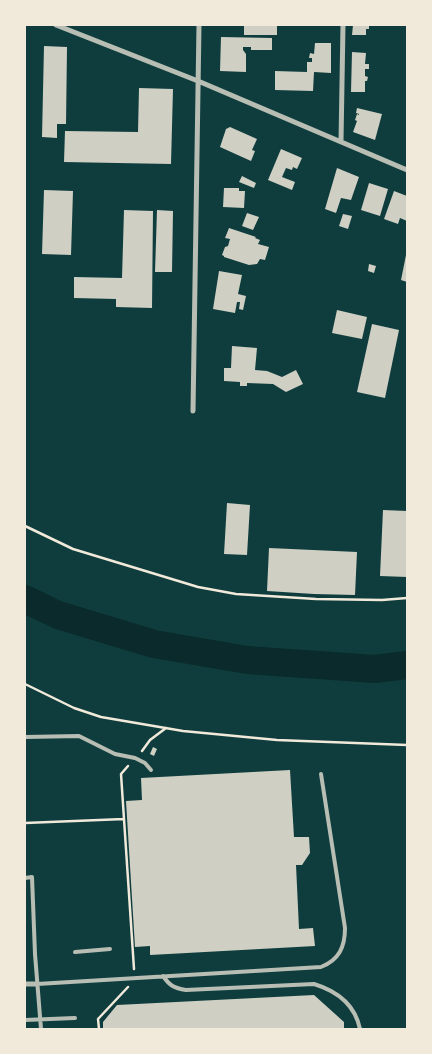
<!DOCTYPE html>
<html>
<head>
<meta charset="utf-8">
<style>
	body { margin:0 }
	#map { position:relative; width:432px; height:1054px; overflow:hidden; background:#0f3d3e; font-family:Spectral,serif }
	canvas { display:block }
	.frame { position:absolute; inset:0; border:26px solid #f1e9da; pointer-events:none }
</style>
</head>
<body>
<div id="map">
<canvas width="432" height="1054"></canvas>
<div class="frame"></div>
</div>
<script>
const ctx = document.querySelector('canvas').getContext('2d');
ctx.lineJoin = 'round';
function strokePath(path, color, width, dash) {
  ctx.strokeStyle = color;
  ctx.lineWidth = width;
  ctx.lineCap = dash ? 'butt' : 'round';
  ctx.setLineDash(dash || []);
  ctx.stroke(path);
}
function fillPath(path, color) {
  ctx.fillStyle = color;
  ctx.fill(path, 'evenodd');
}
strokePath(new Path2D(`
	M25,599L58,615L154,644L247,660L375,669L407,665`), '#0a2a2b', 28);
fillPath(new Path2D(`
	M353,25H369V29H366V35H352Z
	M244,26H277V35H244Z
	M221,37L272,38V50H251V47H243V50L246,54V72L220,71Z
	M315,43H331V73L314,72L313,91L275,90V71L307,72V62H312V58H309L310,53L314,54Z
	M44,46L67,47L66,124H57V138L42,137Z
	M352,52L366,53L365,64H369V69H365V76L368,77L367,81H365V92H351Z
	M139,88L173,89L171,164L64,162L65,131L138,132Z
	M357,108L382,114L375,140L353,132L357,121L355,120L357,114L359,115V114L356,113Z
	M230,127L257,139L252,150L255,151L251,161L220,147L226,129Z
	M281,149L302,158L297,169L293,167L292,170L286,168L282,177L295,182L292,190L268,180Z
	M337,168L359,177L351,200L341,198L336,213L325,209Z
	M242,176L256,183L254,188L239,182Z
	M369,183L388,189L380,216L361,210Z
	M224,188H239V191H245L244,208L223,207Z
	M44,190L73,191L71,255L42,254Z
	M394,191L407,196V221L400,218L398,224L384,219Z
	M124,210L153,211L152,308L116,307V299L74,298V277L122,278Z
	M157,210L173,211L172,272H155Z
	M247,213L259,217L253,230L242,226Z
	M343,214L352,216L348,229L339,226Z
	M229,228L256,237L255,238L260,240L258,244L269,247L265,260L260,259L257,264L249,265L224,257V256L222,255L225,247L228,246L230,239L225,238Z
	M406,255H407V282L401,280Z
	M369,264L376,266L374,273L368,271Z
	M219,271L242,275L238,294L246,296L243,310L239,309L240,302H237L235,313L213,309Z
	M337,310L367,317L362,339L332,333Z
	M372,324L399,330L385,398L357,392Z
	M232,346L257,348L255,370L267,371L282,377L296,370L303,384L286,392L273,384L247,383V386H240V382L224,381V368H231Z
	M227,503L250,505L247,555L224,554Z
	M383,510L407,511V577L380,576Z
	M269,548L357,552L355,595L314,594L267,591Z
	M153,747L157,749L154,756L150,754Z
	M290,770L294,837H309L310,853L302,865H296L299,929L313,928L315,946L150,955V946L135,947L126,801L142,800L141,778Z
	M314,995L344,1022V1029H103V1022L117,1005Z`), '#cfcfc3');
strokePath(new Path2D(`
	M25,526L73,549L198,587L236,594L316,599L382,600L407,598
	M25,684L74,708L101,717L183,731L277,740L407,745
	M142,751L150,740L166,728
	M128,766L121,774L134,969
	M25,823L124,819
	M99,1029L98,1019L128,987`), '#f1e9da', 2.5);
strokePath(new Path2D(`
	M25,737L79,736L115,754L135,758L145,763L151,770
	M25,878L32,877L35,954L41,1029
	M75,952L110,949
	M163,976C170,986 174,988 186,990L314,984C337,991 355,1005 360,1029
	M37,984L321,967C339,960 345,947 345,928L321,774
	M25,1020L75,1018`), '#b8beb3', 4);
strokePath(new Path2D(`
	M56,25L198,81L407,170
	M341,141L343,25
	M193,411L199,25
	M25,984H37`), '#b8beb3', 5);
</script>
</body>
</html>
